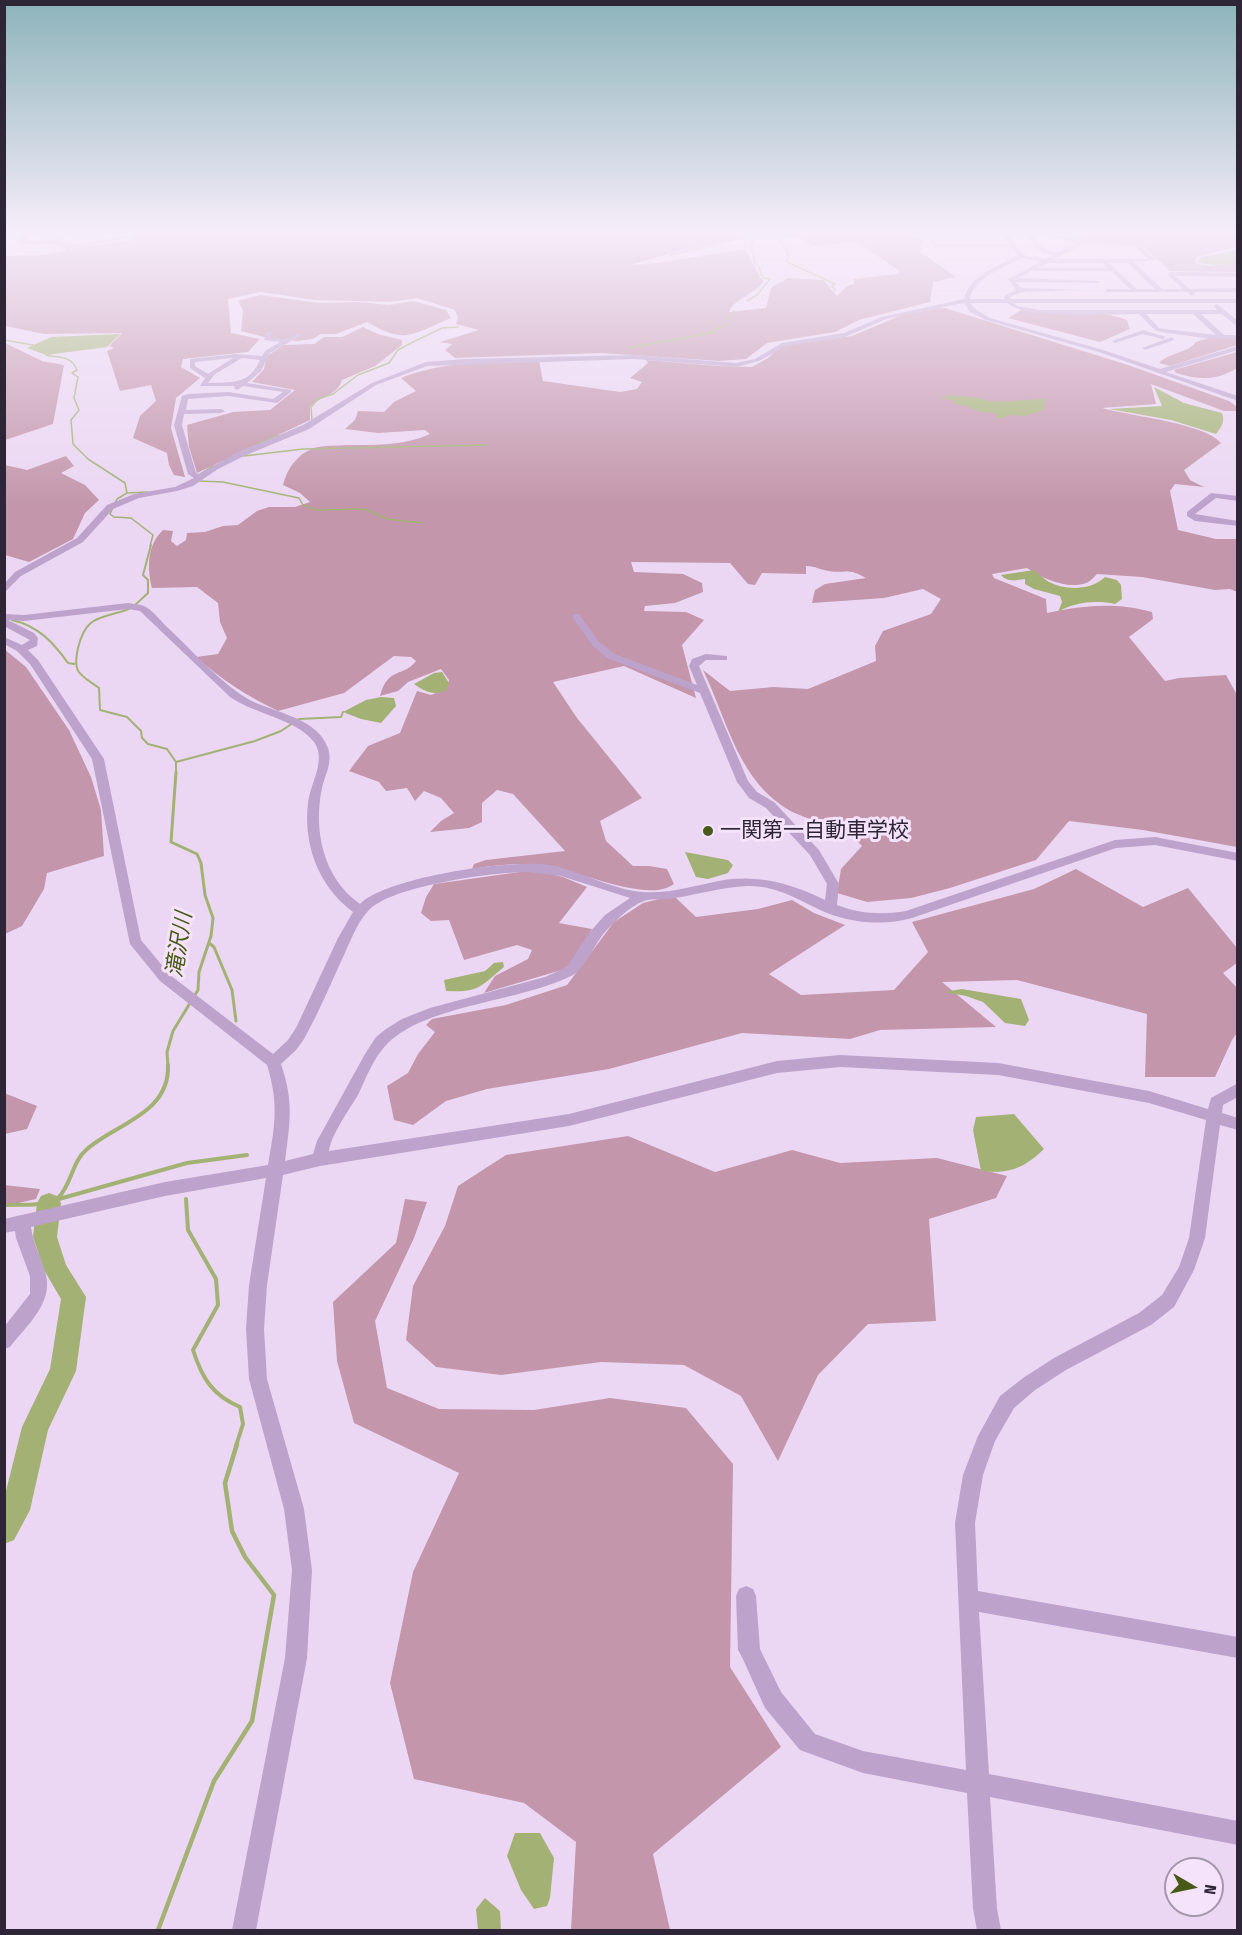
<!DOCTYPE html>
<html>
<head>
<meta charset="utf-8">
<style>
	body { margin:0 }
	#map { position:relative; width:1242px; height:1935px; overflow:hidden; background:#ebd7f3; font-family:"Fira Sans Condensed",sans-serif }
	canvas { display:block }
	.frame { position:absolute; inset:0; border:6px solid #2e2536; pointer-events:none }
	.north { position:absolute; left:1164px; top:1857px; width:60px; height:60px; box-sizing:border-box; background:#f4e3fb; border:2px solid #a597ac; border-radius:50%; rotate:99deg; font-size:16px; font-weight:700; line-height:24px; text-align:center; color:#2e2536 }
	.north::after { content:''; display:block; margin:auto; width:21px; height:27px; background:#495a18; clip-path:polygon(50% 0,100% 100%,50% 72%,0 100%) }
</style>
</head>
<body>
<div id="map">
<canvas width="1242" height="1935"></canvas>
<div class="frame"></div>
<div class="north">N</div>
</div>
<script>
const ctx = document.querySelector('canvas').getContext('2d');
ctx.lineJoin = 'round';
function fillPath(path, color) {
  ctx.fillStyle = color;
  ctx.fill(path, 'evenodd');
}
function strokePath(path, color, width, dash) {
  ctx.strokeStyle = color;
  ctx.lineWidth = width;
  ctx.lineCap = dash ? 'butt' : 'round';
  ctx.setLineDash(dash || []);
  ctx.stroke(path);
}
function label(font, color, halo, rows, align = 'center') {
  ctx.font = font + ' "Fira Sans Condensed","Noto Sans JP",sans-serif';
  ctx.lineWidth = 6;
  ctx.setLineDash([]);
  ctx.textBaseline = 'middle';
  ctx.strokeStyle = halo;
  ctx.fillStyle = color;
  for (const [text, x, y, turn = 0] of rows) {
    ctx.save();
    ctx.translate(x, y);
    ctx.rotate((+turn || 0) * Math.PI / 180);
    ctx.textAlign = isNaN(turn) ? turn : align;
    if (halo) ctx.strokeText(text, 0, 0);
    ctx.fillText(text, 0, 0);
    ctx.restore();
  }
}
fillPath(new Path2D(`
	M24,234H39L30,236L27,241L55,240L71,246L70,249L130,240L136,234H746L747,237L675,252L630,265L651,264L745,249L760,277L764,281C754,295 736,297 729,312L766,308L771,288L788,278L823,280L837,296L847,286L854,284V279L897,274L900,271L857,242L813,246L799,237H785L783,234H906L924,240L920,252L956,277L933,282L930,302L859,320L835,332L767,343L746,359L719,361L601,353L455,358L445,350L452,344L440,342L479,330L456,324L458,318L455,310L417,298L389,302L315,300L261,292L228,299L231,333L260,339L248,352L183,359L181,367L200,378L176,398L171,428L185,477L174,475L169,465L167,453L133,438L140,416L156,401L151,385L120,391L107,351L114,348L109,346L122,333L44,334L5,326V256L43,255L67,250L56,244H20L16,241Z
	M1069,234H1237V247L1196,257L1195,263L1208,266L1237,263V272L1170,271L1141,245L1085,239Z
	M260,295L319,303L358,302L389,305L413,301L446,310L451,318C412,334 406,345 367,322L336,334H321L313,339L297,341L268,338L241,331L243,310L238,301Z
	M945,308L1128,365L1229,401L1237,407V411H1224L1151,384L1156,404L1102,408C1129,416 1205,423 1221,443L1184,470L1190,480L1204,487L1175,484L1170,491L1178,530L1216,539H1237V592L1230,589L1215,590L1142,577L1097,574C1094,577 1090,582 1086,583C1068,590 1041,578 1027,568L992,574L994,578L1046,599L1047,613C1084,605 1116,602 1152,612L1153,619L1129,637L1165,681L1179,678L1226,675L1237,695V847L1143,830L1069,821L1036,860L950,888L911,898L867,902L837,893L841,869L862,846C841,820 806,824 781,805C736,773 726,717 703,670L730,691L774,687L808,689L876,661L875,646L883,631L931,614L941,599L923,589L884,598L812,603L815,590L825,584L866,578C847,567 847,574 829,571C820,570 816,566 806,566V574L762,573L755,585L748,584L730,563L631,562L634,572L683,574L702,583L703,592L675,603L645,606L644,611L686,612L704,620L682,645L696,698L624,666L553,682L577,718L642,798L600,821L606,841L633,866H649L667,869L674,884C648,904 578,870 547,866C522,862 497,865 472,869L474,864L486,860L565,851L513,794L497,790L482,803V822L469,828L430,832L441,821L454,813L441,798L424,791L415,801L407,788L386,791L379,782L349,771L368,746L400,733L417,691L431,695L447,688L449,680L441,669L408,682L398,691L380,696C388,666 403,678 416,661L411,657L394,656L344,693L278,711C247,696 222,680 196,657L218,654L227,638L220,622L218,603L197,587L152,588C147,568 147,545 163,530L173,531L171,541L177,546L186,540L187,533L205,532L223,526L238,525L257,511L269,507H295L310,502L300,493L283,485C287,469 297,454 314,448C324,445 337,446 347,445C375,445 404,446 430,434L425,430L378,433L345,429L355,420L358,411L384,412L394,402L416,391L401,378C445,360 491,363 539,361L543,381L620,392L637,389L642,382L630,378L648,363L646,360L718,366L752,367L768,358L778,348L794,344L852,336L902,315L924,309Z
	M1021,310C1055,317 1095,307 1127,320L1130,329L1100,342L1008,318Z
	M363,327L378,334L402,340V345L375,366L342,380C338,395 320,396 310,407V420L197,473L189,447L187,425L233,412L270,410L295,390L252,382L264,369L267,356L284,345L314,344L324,337H342Z
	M1208,338L1237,339V345L1170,366L1159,363C1169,352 1189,353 1196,342Z
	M5,343L42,361L64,365L53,424L5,440Z
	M1237,352V368C1217,381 1198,380 1176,373L1174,370Z
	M66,456L74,466L61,473L85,485L99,500L85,513L73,539L29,562L5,555V465L27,470Z
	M4,649L26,667L69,730L91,777L101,810L104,856L47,873L44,889L22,926L5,934Z
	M1076,869L1143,907L1188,888L1237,948V963L1223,973L1237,988V1033L1232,1040L1215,1077H1145L1147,1014L1017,980L942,982L996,1027L880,1030L850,1039L742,1033L609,1069L487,1089L446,1101L413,1125L394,1120L387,1086L408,1073L418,1054L435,1032L426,1025L432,1019L506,1005L567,985L614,922L643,903L663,898H676L696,917L758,909L792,900L814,913L845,925L769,974L801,995L894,990L928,952L912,922L1034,889Z
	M534,870L563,877L587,887L559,923L592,929L575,959L565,969L484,993L495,976L528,959L532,950L517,945L464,960L449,920L431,921L421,913L426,897L434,884Z
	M4,1093L37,1106L27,1129L5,1134Z
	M628,1136L715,1172L792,1150L840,1163L937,1158L1007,1176L996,1198L929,1219L936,1321L868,1324L818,1375L778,1461L741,1396L684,1365L601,1362L501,1375L436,1367L406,1340L413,1286L445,1226L458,1186L506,1155Z
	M4,1185L40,1189L36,1199L5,1206Z
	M405,1199L427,1202L414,1238L375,1321L387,1388L439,1409L534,1410L610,1398L686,1408L733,1464L730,1667L781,1747L653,1854L670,1930H571L576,1842L524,1803L414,1779L390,1683L413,1572L459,1473L354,1423L337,1361L333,1302L396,1243Z`), '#c396ab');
fillPath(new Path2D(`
	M1237,250V264L1213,265L1197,262L1202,257Z
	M120,334L107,347L46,355L27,348L51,337Z
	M1154,387L1184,403L1222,413C1225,422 1222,426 1216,434L1171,420L1109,409L1162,406Z
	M944,395L979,398L994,402L1046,399L1042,411L1024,416L1010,415L998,420L996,413L980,412L968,406L954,404L955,401L940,398L950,397Z
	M1034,570C1039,574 1044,579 1049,582C1066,591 1092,590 1105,577L1117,580L1121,585L1122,599L1115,604C1097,600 1074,602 1058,612L1062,602L1060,596L1034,589L1025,584V579C1016,580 1008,583 1001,575Z
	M442,672L449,683L447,690C433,696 426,692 414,684L434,673Z
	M381,697L394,698L396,706L381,723L361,719L343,712L366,700Z
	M685,852L728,860L733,865L728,873L708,879L696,877Z
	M503,962L504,967C480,987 478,993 446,991L444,980L485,971L494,963Z
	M962,989L1021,999L1029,1020L1025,1026L1005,1023L983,1002L966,996L944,992Z
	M1014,1114L1044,1149C1023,1169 1009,1174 981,1171L973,1130L976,1117Z
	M515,1833H540L554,1858L550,1898L547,1906L534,1909L521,1890L507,1856Z
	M485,1898L500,1911L501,1930H478L476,1909Z`), '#a3b274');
strokePath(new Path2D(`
	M779,234L783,247L788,250L786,252L789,257L787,262L835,284L832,286L835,290
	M671,255L750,236V234
	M747,301L757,295L770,279L763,278L759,267L755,264L753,252L750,249L753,241L750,236
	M4,340L33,345
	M629,348L709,333L725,325L734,311
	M46,355C59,358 71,355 77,370L72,373L78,377L74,398L79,410L71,420L73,444L88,459L125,483L127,493L117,499L110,514L114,517L131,518L153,535L150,546
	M312,421L311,407L318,399L333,394L358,375L389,363L398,350L409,344L442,328L458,327
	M257,444L278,435
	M244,456L303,449L487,445
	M199,475L213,466
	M199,481L223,482L294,497L299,498L303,505L317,510L365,509L387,519L423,523
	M127,493L148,492`), '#a3b274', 1.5);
strokePath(new Path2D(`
	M151,545L143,575L148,580V593C141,599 134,608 126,610C100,619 86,615 78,648C72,674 80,674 99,688L100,710L127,717L141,731L142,738L148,744L167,749L176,762V773
	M12,620C38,626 53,642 68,663L74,664
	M176,762L255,741L281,731L299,719L341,717L343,712`), '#a3b274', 2);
strokePath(new Path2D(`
	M209,943L214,947L232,990L236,1021
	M168,1067L167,1052L173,1031L198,990L199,972L211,936L213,918L205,895L201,863L197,854L171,842L176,772`), '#a3b274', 3);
strokePath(new Path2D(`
	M59,1199L187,1163L247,1155
	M186,1199L188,1230L216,1279L218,1305L193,1350C202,1378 212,1395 240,1407L243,1424L236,1446
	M4,1205C16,1204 50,1207 58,1198C71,1186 72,1162 86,1150C115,1124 170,1114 168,1065`), '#a3b274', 4);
strokePath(new Path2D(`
	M158,1930L214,1781L252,1721L274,1595L245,1557L232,1531L225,1483L237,1444`), '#a3b274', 4.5);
fillPath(new Path2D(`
	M49,1193L57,1196L61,1203L57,1237L66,1265L86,1297L76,1371L48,1430L30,1510L14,1540L4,1544V1499L22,1427L50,1369L61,1299L44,1270L33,1237L37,1203L41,1196Z`), '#a3b274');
fillPath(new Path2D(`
	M63,234H71L61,239L75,245L134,234L137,236L74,249L54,239Z
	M925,234H931L937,243H1009L1001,234H1007L1023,255L1046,259L1053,256L1042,253L1025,234H1031C1050,256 1052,256 1078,243L1036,234L1137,244L1156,260L1134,262L1162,289H1183L1168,275L1170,272L1238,273V277L1175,276L1190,289L1238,288V292H1194L1195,294L1192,296L1187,292H1105L1107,289H1130L1111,271H1031L1018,278L1100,281L1097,283L1015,282L1022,288L1084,290L1021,292L1010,297L1011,299H1238V303H1014L1017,306L1040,310H1218L1214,306L1217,304L1238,321V327L1222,314H1201L1224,335H1238V339H1212L1161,332L1155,330L1139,314C1113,314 1023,320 1008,303H970L975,309L990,318L1103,350L1160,369L1238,346V350L1166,372L1238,396V401L1099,352L986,320L970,312L964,303L886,319L845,337L786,346L759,361L736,367L634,359L427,366L376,385L309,429L244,456L218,469L193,486L177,491L139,498L113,509L83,542L21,576L4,593V584L15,572L77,538L107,505L134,494L175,487L194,478L188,474L174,425L182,396L188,394L228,392L273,399L283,392L243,386L237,390L234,388L235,386H200L205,378L190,368V359L236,354L262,356L265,351L280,342L264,340L268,331L273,332L270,337L286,339L297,334L302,335L270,353L261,371L247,383L291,390V392L277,403L228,396L188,399L186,410L221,409L225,411L221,413L184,414L182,425L196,473L199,474L238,452L303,425L372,383L426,362L464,359L634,355L736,363L755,359L782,343L844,333L882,317L964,299C968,277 999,265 1018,255L1011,247H935ZM1084,244L1136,247L1148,259H1054ZM1022,258L1041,262L1008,279L1016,290L1004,296L1005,299H970C973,278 1005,267 1022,258ZM1048,263H1103L1108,268H1037ZM1109,263H1128L1155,289H1137ZM1146,314H1193L1216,335L1164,329L1159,328ZM233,358L208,374L195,366V362ZM242,358L260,360C249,385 232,382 208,383L215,374Z
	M1143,330L1166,337L1163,339L1143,334L1115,343L1112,341Z
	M1172,337L1174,340L1145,350L1142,348Z
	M1211,493L1238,496V501L1216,498L1195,514L1238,521V526L1195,521L1187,516V512Z
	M128,603C133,604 141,604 146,607C153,611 160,620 166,626C190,648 213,675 240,694C266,713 316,714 328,748C333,762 325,775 322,788C313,830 323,878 360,904C387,877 512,859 550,865C581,871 610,889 642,892C668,894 693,886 719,881C757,874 790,883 825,900L827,884L810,855L766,808L749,798L737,782L700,693L607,658L593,646L573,618V614H579L599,642L615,654L697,685L689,666L692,659L706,654L727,656V660H706L699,666L748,781L757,792L774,802L819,850L839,884L837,905C861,914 881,915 906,911L1115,840L1155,837L1238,853V861L1155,845L1116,848L912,918C884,926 853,923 827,913C801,902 778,885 747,886C723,887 699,894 675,898C666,900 652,898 644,901C630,906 615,921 605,932C596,942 584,969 573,975C521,1002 427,1004 387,1044C374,1057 366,1078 358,1095C349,1110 331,1135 329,1151L569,1114L777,1061L840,1055L998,1063L1149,1091L1208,1109L1211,1098L1238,1083V1097L1223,1105L1222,1113L1238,1118V1130L1220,1125L1205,1238L1194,1270L1174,1307L1151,1325L1066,1370L1035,1390L1014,1408L995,1441L983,1475L975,1523L978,1591L1238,1637V1658L979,1612L989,1774L1238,1821V1845L990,1797L997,1909L1001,1930H977L973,1909L967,1793L863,1773L800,1750L765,1708L742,1657L738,1650L736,1596L739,1589L746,1586L753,1589L756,1596L760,1649L781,1692L815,1734L863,1751L966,1770L955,1523L963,1475L978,1436L1000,1396L1023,1378L1054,1358L1139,1313L1162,1295L1179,1267L1189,1238L1206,1120L1149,1103L998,1075L840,1067L777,1073L569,1126L320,1166L283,1175L267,1285L264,1329L267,1379L304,1509L312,1570L307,1658L256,1930H232L285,1658L292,1570L284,1509L249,1379L246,1329L249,1285L266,1178L165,1196L31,1227C33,1244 42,1259 46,1275C53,1304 26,1326 10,1347L4,1349V1327L30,1294V1276L16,1238L15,1231L4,1233V1219L165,1182L268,1165C275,1125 279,1104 267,1065L160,981L130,944L92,759L30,664L17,651L4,644V637L22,645L30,640L4,626V614L24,615ZM128,609L140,611L230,697C254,714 297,719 314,742C327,760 310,784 308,803C303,845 319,887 353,912L338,938L296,1028L288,1040L273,1054L170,975L141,940L104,759L38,660L28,650L37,646L38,638L34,633L8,620L24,621ZM527,872L561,876L630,898L605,915L589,933L567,967L545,977L430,1008L402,1019L386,1029L376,1037L365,1054L317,1141L313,1154L285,1161C290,1122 294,1102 281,1064L296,1050L304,1039C319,1012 331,983 344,955C351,940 357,923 368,911C390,886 493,872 527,872Z`), '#bda2cc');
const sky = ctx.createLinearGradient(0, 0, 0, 505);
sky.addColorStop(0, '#8cb3ba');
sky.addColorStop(0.46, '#f6edfa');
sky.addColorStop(1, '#f6edfa00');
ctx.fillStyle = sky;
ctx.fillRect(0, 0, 1242, 505);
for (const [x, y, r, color] of [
	[708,831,6,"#495a18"]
]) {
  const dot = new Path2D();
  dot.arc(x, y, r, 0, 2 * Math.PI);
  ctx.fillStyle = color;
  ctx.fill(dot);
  strokePath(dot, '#f4e3fb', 2);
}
label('21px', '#2e2536', '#f4e3fb', [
	["一関第一自動車学校",720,831]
], 'left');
label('italic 22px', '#495a18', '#f4e3fb', [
	["滝沢川",180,945,-81]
]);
</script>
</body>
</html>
